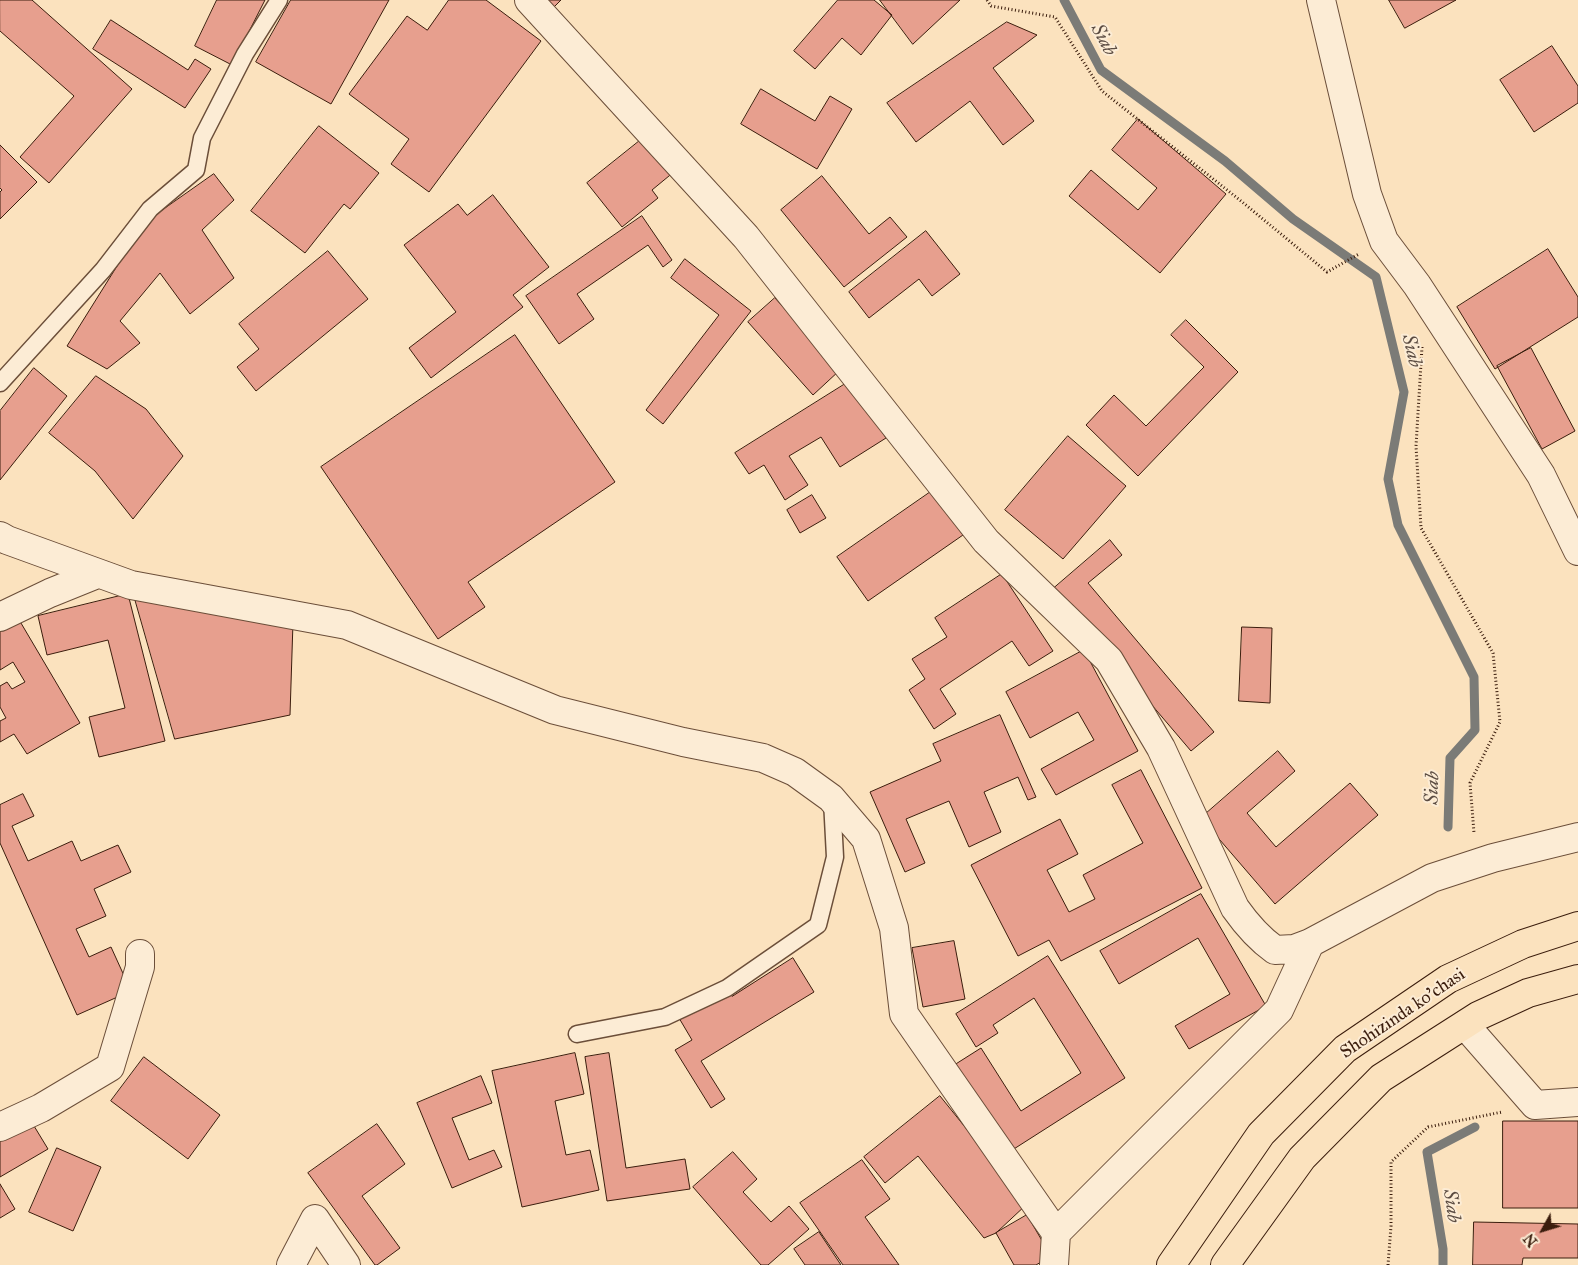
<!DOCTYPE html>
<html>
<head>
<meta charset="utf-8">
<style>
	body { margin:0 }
	#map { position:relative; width:1578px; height:1265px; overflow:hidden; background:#fbe2be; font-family:"IM FELL Great Primer",serif }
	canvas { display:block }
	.north { position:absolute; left:1518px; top:1205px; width:50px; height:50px; -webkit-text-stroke:4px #fcecd5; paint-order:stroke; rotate:231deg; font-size:14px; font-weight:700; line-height:20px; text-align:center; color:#3b1d0d }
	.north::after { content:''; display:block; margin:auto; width:18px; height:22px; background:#3b1d0d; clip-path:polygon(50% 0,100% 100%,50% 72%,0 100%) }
</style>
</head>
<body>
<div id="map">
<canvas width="1578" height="1265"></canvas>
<div class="north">N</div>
</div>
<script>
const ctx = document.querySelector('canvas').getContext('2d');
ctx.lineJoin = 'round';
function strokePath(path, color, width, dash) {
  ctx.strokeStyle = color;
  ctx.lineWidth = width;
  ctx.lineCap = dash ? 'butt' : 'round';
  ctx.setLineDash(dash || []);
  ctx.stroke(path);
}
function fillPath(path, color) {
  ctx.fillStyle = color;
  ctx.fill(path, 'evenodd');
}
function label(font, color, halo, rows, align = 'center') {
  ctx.font = font + ' "IM FELL Great Primer",serif';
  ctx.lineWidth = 4;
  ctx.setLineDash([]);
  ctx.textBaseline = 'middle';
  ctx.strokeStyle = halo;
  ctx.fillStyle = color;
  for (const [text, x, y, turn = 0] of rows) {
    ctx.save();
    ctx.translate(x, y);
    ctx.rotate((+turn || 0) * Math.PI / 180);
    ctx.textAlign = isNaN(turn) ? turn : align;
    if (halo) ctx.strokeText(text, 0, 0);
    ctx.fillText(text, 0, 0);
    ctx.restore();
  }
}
strokePath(new Path2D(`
	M1064,0L1101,70L1225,161L1293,219L1376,277L1404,392L1388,479L1398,525L1474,677L1475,730L1450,758L1448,827
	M1443,1265V1249L1427,1152L1475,1127`), '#7b7b77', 9);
const building = new Path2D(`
	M0,0H32L132,89L49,183L20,157L74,96L0,31Z
	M217,0H265L232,65L195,46Z
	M291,0H389L331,104L256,62Z
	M449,0H486L541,41L429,192L391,164L409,139L349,94L407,16L427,30Z
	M545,0H561L553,8Z
	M838,0H874L892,15L861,55L842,38L815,69L794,51Z
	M880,0H960L913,44Z
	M1389,0H1456L1405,28Z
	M111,20L188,70L195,59L211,69L185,108L93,49Z
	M1007,22L1037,35L993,68L1034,121L1003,145L970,101L916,142L887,103Z
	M1552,46L1578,86V103L1534,132L1500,80Z
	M761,89L815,121L830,96L852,109L817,169L741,124Z
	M1138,119L1226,194L1160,273L1069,196L1091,170L1138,210L1157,188L1112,150Z
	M319,126L379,173L350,209L344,204L305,253L251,211Z
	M647,135L675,171L652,190L658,198L622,227L587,183Z
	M0,145L37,182L0,219V192L2,190L0,188Z
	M214,174L234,200L202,230L234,278L190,314L160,273L120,321L140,343L107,369L67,346L144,223Z
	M822,176L869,234L890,217L907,237L844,287L781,210Z
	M493,195L549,267L513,295L523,307L431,378L409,348L456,312L404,245L458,204L467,215Z
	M642,216L672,260L663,267L648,245L577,294L594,319L559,344L526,296Z
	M926,231L960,274L932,296L919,279L869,318L849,292Z
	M1548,249L1578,297V317L1495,369L1457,307Z
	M328,251L368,299L256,391L237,367L259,349L239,324Z
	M685,259L751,311L663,424L646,410L719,315L671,278Z
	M775,298L840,370L813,395L748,322Z
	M1186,320L1238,372L1138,476L1086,425L1114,395L1146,426L1204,367L1171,335Z
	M515,335L615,482L468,582L485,607L438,639L321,467Z
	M1531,348L1575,431L1542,449L1497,366Z
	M34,368L67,396L0,480V411Z
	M96,376L146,409L183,456L133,519L95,471L49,433Z
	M850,381L886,438L840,467L821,437L789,456L808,485L785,500L764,465L749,474L735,453Z
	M1068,436L1126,486L1063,559L1005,510Z
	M932,491L963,535L868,601L837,557Z
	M812,495L826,518L800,533L787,510Z
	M1110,540L1122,555L1088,583L1214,732L1191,751L1053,589Z
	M1002,574L1053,651L1029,666L1012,641L940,689L956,714L934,729L909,690L925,679L912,659L947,637L935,618Z
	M128,594L165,741L99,757L89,717L125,708L108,640L47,655L38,616Z
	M135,599L293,622L290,715L175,739Z
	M18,618L80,723L27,754L14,734L0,742V721L6,718L0,707V686L7,682L12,689L25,682L13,662L0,670V629Z
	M1242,627L1272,628L1270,703L1239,701Z
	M1084,650L1138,751L1056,795L1041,769L1094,740L1078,712L1030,738L1006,692Z
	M1000,715L1036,797L1028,800L1018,777L984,792L1001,832L969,847L949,801L906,819L925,863L905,872L870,792L941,761L933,744Z
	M1278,751L1295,771L1247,813L1276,847L1350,783L1378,815L1275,904L1201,818Z
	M1141,770L1202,888L1061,961L1049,940L1018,956L971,865L1060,819L1078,854L1047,870L1069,912L1095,899L1083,875L1143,843L1112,785Z
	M23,794L34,816L12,826L28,861L72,841L81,861L118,845L131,872L94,889L106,916L76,929L89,957L111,947L131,991L77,1015L0,843V805Z
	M1201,894L1266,1006L1189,1049L1175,1026L1230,994L1198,938L1119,984L1100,951Z
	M954,941L965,999L923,1007L912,948Z
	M1048,956L1125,1078L1006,1154L951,1067L981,1048L1021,1111L1081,1073L1034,998L993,1025L998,1033L976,1047L956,1014Z
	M793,958L814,992L701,1061L725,1099L711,1108L675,1050L692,1040L679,1018L727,988L732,996Z
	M575,1053L584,1094L555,1101L566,1155L590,1150L599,1190L522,1207L492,1071Z
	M609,1053L626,1168L685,1159L690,1189L607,1201L585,1057Z
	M144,1057L220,1115L188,1159L111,1101Z
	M481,1076L492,1103L452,1118L469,1160L494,1150L502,1167L452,1188L417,1103Z
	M940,1096L1027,1204L996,1233L984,1238L918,1156L885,1183L864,1157Z
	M31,1121L48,1149L0,1177V1138Z
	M1503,1121H1578V1208H1503Z
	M377,1124L405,1164L362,1196L400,1248L377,1265H375L308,1173Z
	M57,1148L101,1167L73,1231L29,1212Z
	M733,1152L757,1179L743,1192L771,1222L789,1206L809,1229L768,1265H761L693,1187Z
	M862,1160L890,1199L865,1217L899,1265H843L800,1203Z
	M0,1184L15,1209L0,1218Z
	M1027,1215L1051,1256L1036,1265H1014L996,1233Z
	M1474,1222L1578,1224V1258H1523L1522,1265H1473Z
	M819,1232L841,1265H805L794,1249Z`);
fillPath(building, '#e79f8e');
strokePath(building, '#3b1d0d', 1);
const lane = new Path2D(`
	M0,383L103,270L150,209L196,170L202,138L245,54L279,0
	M577,1034L665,1017L727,988L818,925L835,857L832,800`);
const street = new Path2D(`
	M529,0L746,237L986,541L1109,660L1161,748L1235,908C1247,925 1258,938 1275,950L1294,949L1310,943L1432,878L1493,858L1578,837
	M1321,0L1367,194L1384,241L1417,285L1541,475L1578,551
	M0,536L7,540L131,585L347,625L555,710L683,742L763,758L795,772L831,798L866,839L894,928L904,1014L1056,1233L1279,1010L1310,943
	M0,617L50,593L97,574
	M1465,1025L1535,1105L1578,1102
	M0,1127L41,1108L110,1067L140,967V954
	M291,1265L315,1219L346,1265
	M1054,1265L1056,1233`);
const primary = new Path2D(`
	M1171,1265L1261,1134L1345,1049L1448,979L1523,944L1578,926
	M1225,1265L1302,1158L1381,1078L1478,1016L1528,993L1578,979`);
strokePath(lane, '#6b4e39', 19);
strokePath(street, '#6b4e39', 30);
strokePath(primary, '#3b1d0d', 30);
strokePath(new Path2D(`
	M987,0L991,6L1055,17L1102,91L1241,201L1327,272L1359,254
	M1422,347L1416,446L1421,528L1493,653L1500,722L1470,783L1474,833
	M1388,1265L1391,1226V1162L1428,1127L1502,1112`), '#3b1d0d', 3, [1, 2.5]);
strokePath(lane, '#fcecd5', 16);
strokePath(street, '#fcecd5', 28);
strokePath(primary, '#fbe2be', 28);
label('18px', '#3b1d0d', '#fcecd5', [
	["Shohizinda ko'chasi",1403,1014,-34]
]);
label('italic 19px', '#5b4c42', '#fcecd5', [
	["Siab",1103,40,62],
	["Siab",1411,351,76],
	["Siab",1433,788,-88],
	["Siab",1451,1206,82]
]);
</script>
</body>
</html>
